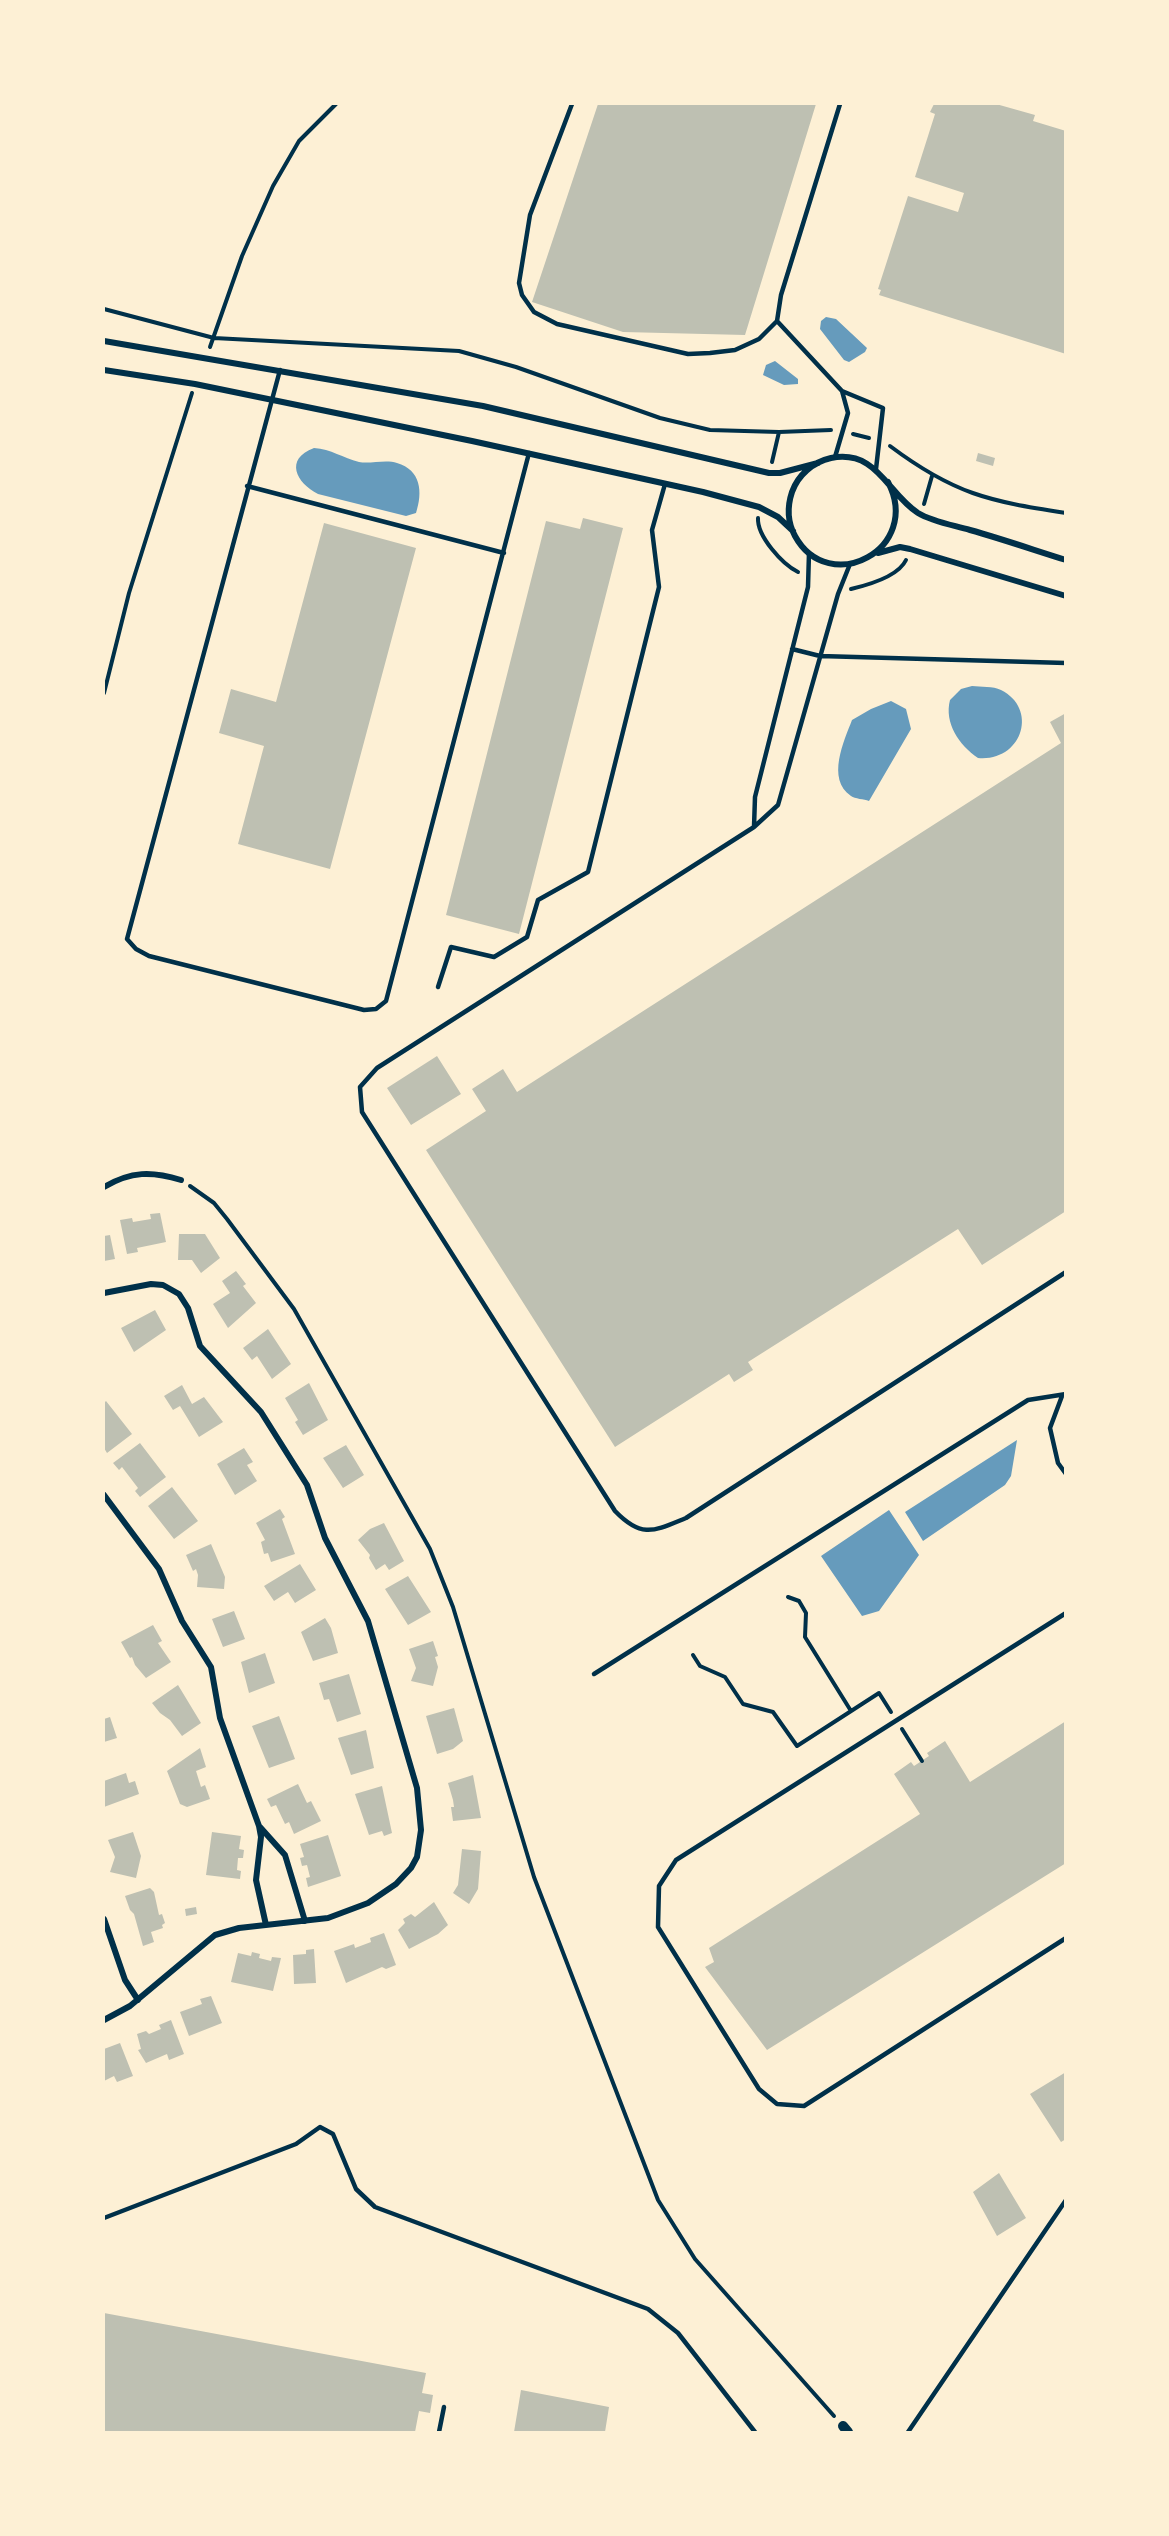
<!DOCTYPE html>
<html>
<head>
<meta charset="utf-8">
<style>
	body { margin:0 }
	#map { position:relative; width:1169px; height:2536px; overflow:hidden; background:#fdf0d5; font-family:"Roboto Condensed",sans-serif }
	canvas { display:block }
	.frame { position:absolute; inset:0; border:105px solid #fdf0d5; pointer-events:none }
</style>
</head>
<body>
<div id="map">
<canvas width="1169" height="2536"></canvas>
<div class="frame"></div>
</div>
<script>
const ctx = document.querySelector('canvas').getContext('2d');
ctx.lineJoin = 'round';
function fillPath(path, color) {
  ctx.fillStyle = color;
  ctx.fill(path, 'evenodd');
}
function strokePath(path, color, width, dash) {
  ctx.strokeStyle = color;
  ctx.lineWidth = width;
  ctx.lineCap = dash ? 'butt' : 'round';
  ctx.setLineDash(dash || []);
  ctx.stroke(path);
}
fillPath(new Path2D(`
	M826,317L836,319L867,348L865,352L849,362L844,360L820,329L821,321Z
	M775,361L798,379V384L784,385L763,375L766,365Z
	M314,448C331,449 343,458 359,462C371,464 386,459 397,463C421,470 423,492 416,513L406,516L318,494C296,483 284,459 314,448Z
	M972,686C981,687 993,686 1001,690C1039,709 1022,762 978,758C959,745 944,723 950,700L961,689Z
	M891,701L906,709L911,729L869,801C864,799 855,799 851,796C826,779 844,741 852,720L871,709Z
	M1017,1440L1011,1476L1005,1485L923,1541L905,1512Z
	M889,1510L919,1555L879,1611L862,1616L821,1556Z`), '#669bbc');
fillPath(new Path2D(`
	M598,104H816L745,335L623,332L532,302Z
	M934,104H996L1035,115L1033,121L1066,131V354L879,295L881,290L878,289L908,196L958,212L964,193L915,177L935,114L930,112Z
	M978,453L995,458L993,466L976,461Z
	M583,518L623,528L519,934L446,915L546,521L580,529Z
	M324,523L416,548L330,869L238,844L264,746L219,733L231,689L276,702Z
	M1066,713V1211L982,1265L958,1229L748,1362L753,1370L734,1382L729,1374L615,1447L426,1150L486,1111L472,1089L503,1069L517,1092L1061,743L1050,722Z
	M437,1056L461,1094L411,1125L387,1088Z
	M160,1213L166,1242L137,1248L138,1252L127,1254L120,1220L132,1218L133,1222L151,1219L150,1214Z
	M179,1234H205L220,1258L201,1273L192,1260H178Z
	M110,1235L115,1259L104,1261V1236Z
	M236,1271L246,1284L243,1286L256,1303L228,1328L213,1304L230,1293L222,1281Z
	M155,1310L166,1330L134,1352L121,1328Z
	M268,1329L291,1364L272,1379L257,1356L252,1360L243,1348Z
	M309,1383L328,1420L303,1435L295,1422L298,1420L285,1398Z
	M182,1385L192,1404L204,1397L223,1422L199,1437L180,1406L173,1410L164,1396Z
	M106,1401L132,1434L107,1453L104,1448V1403Z
	M140,1443L166,1477L140,1497L135,1491L138,1488L122,1467L119,1470L113,1463Z
	M346,1445L364,1475L343,1488L323,1458Z
	M244,1448L253,1462L247,1465L257,1481L235,1495L217,1464Z
	M172,1487L198,1521L174,1539L148,1506Z
	M280,1509L285,1517L282,1519L295,1554L271,1562L268,1553L264,1554L261,1542L265,1540L256,1523Z
	M384,1523L404,1561L389,1570L385,1564L376,1570L369,1558L370,1555L358,1540L370,1529Z
	M211,1544L225,1577L224,1589L197,1587L198,1575L196,1569L193,1571L186,1555Z
	M300,1564L316,1590L295,1603L288,1592L274,1601L264,1586Z
	M408,1576L431,1612L408,1625L385,1589Z
	M234,1611L245,1639L223,1647L212,1619Z
	M325,1618L331,1628L338,1653L313,1661L301,1632Z
	M153,1625L162,1641L158,1643L171,1662L146,1678L135,1665L132,1657L130,1658L121,1642Z
	M433,1641L438,1656L435,1657L438,1667L433,1686L411,1681L416,1668L409,1649Z
	M265,1653L275,1683L249,1693L241,1662Z
	M349,1674L361,1714L337,1722L329,1699L324,1700L319,1683Z
	M178,1685L201,1723L182,1736L170,1720L160,1713L152,1703Z
	M454,1708L463,1741L453,1749L437,1754L426,1716Z
	M279,1716L295,1759L269,1768L252,1726Z
	M110,1717L117,1738L104,1742V1719Z
	M1066,1721V1863L767,2050L705,1967L714,1962L709,1948L920,1814L894,1774L911,1762L914,1766L929,1756L927,1753L945,1741L970,1782Z
	M366,1730L374,1768L351,1775L338,1738Z
	M200,1748L206,1767L196,1771L201,1787L205,1785L210,1799L187,1807L180,1804L167,1771Z
	M126,1773L129,1783L135,1781L139,1794L104,1807V1781Z
	M473,1775L481,1818L453,1821L451,1807H454L453,1800L448,1783Z
	M298,1784L307,1803L311,1801L321,1821L294,1834L289,1822L285,1824L276,1805L271,1807L267,1799Z
	M382,1786L392,1833L384,1836L382,1831L369,1835L355,1794Z
	M133,1832L141,1856L136,1878L110,1872L115,1857L108,1840Z
	M212,1832L241,1836L239,1849L244,1850L243,1858H238L237,1870L241,1871L240,1879L206,1875Z
	M328,1835L341,1876L308,1887L306,1878L310,1877L307,1865L302,1866L300,1858L304,1857L300,1844Z
	M462,1849L481,1851L478,1889L469,1904L453,1893L458,1885Z
	M150,1888L154,1892L159,1915L162,1914L165,1923L162,1925L163,1928L151,1932L154,1942L143,1946L134,1914L130,1910L125,1896Z
	M434,1902L448,1925L438,1934L409,1949L398,1930L405,1923L403,1919L411,1914L415,1917Z
	M196,1907L197,1914L186,1916L185,1909Z
	M384,1933L396,1965L386,1969L382,1967L346,1983L334,1951L354,1944L355,1948L371,1942L370,1938Z
	M314,1949L316,1983L294,1984L293,1955L306,1954V1950Z
	M252,1952L260,1954L259,1958L271,1961L272,1957L281,1958L273,1991L231,1982L238,1953L251,1956Z
	M211,1996L222,2023L189,2036L180,2012L202,2004L200,1999Z
	M171,2020L184,2054L169,2060L167,2054L146,2063L138,2050L141,2049L137,2034L146,2031L149,2034L161,2029L159,2025Z
	M120,2043L133,2076L117,2082L114,2076L104,2081V2049Z
	M1066,2072V2139L1061,2142L1030,2094Z
	M999,2173L1026,2218L997,2236L973,2192Z
	M104,2313L426,2373L422,2393L433,2395L430,2413L419,2411L415,2432H104Z
	M521,2390L609,2407L605,2432H514Z`), '#bec0b2');
strokePath(new Path2D(`
	M104,309L214,338L459,351L516,367L660,418L710,430L779,432L831,430
	M210,347L242,256L273,186L299,141L336,104
	M853,434L869,438
	M890,446C954,494 988,501 1066,513
	M772,462L779,432
	M924,504L932,476
	M758,518C757,536 782,564 798,572
	M851,589C868,585 898,577 906,560
	M104,693L129,593L192,393
	M190,1186L214,1203L227,1219L294,1309L430,1549L453,1607L534,1877L658,2200L695,2259L834,2416
	M788,1597L799,1601L806,1613L805,1637L851,1711
	M693,1655L700,1666L725,1677L743,1704L773,1712L797,1746L879,1693L891,1712
	M902,1729L922,1761`), '#003049', 4);
strokePath(new Path2D(`
	M572,104L530,215L519,283L522,295L534,312L557,324L688,354L710,353L735,350L759,339L777,321L781,295L840,104
	M777,321L842,391L848,413L835,457
	M280,370L127,939L136,949L149,956L364,1010L376,1009L386,1001L529,453
	M842,391L883,408L876,469
	M247,486L504,553
	M809,553L808,587L755,797L754,827L377,1068L360,1087L362,1112L615,1511C642,1539 654,1531 686,1518L1066,1272
	M792,649L820,656L1066,663
	M754,827L778,805L838,594L850,564
	M438,987L451,947L494,957L527,937L538,900L588,872L659,587L652,530L665,484
	M1062,1396L1050,1428L1058,1463L1066,1474
	M1066,1613L676,1860L659,1886L658,1927L759,2089L777,2104L804,2106L1066,1938
	M594,1674L1028,1400L1066,1394
	M104,2218L296,2144L320,2127L333,2134L356,2189L375,2207L648,2309L678,2333L755,2432
	M439,2432L444,2407
	M908,2432L1066,2200`), '#003049', 4.5);
strokePath(new Path2D(`
	M104,341L483,406L769,473H780L818,463
	M104,370L195,384L472,441L703,492L759,507L778,517L793,531
	M888,482C923,549 829,598 795,536C788,523 787,507 792,492C798,475 813,462 831,458C877,449 887,493 918,513C933,522 953,525 970,530C1002,539 1034,550 1066,560
	M878,553L900,547L910,549L1066,596
	M104,1187C131,1171 152,1171 181,1180
	M104,1293L151,1284L163,1285L179,1294L188,1308L200,1346L261,1412L307,1485L325,1538L368,1621L417,1788L421,1830L417,1857L411,1868L396,1884L368,1903L328,1918L239,1928L215,1935L130,2006L104,2020
	M104,1495L159,1569L182,1621L211,1667L220,1718L259,1826L261,1837L256,1880L266,1925
	M260,1827L285,1855L305,1921
	M104,1919L125,1980L138,2000`), '#003049', 6);
strokePath(new Path2D(`
	M843,2426L848,2432`), '#003049', 10);
</script>
</body>
</html>
